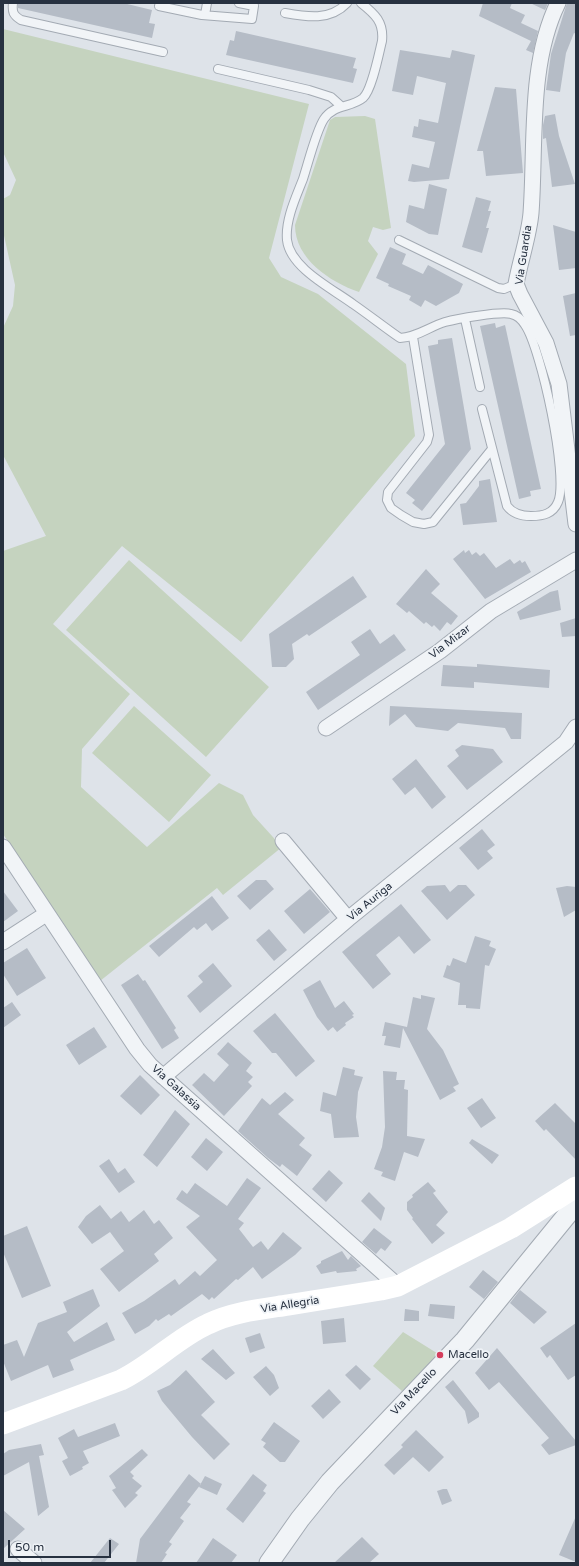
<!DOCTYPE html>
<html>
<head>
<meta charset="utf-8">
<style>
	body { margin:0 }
	#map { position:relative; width:579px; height:1566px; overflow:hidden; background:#dee3e9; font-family:"Varela Round",sans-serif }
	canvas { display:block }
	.frame { position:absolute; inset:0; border:4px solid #273140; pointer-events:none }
	.scale { position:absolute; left:8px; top:1540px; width:103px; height:18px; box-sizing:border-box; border:2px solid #273140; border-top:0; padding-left:5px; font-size:12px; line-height:14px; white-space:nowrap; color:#273140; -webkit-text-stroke:3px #eef2f6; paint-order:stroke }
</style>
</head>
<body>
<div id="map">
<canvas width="579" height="1566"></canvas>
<div class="frame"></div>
<div class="scale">50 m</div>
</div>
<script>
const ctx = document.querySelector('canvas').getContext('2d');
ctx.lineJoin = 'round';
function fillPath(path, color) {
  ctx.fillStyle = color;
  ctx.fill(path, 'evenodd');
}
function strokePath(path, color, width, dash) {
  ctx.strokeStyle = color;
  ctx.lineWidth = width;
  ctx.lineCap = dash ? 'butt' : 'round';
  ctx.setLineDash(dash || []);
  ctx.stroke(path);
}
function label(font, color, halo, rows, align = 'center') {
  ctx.font = font + ' "Varela Round",sans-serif';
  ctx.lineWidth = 3.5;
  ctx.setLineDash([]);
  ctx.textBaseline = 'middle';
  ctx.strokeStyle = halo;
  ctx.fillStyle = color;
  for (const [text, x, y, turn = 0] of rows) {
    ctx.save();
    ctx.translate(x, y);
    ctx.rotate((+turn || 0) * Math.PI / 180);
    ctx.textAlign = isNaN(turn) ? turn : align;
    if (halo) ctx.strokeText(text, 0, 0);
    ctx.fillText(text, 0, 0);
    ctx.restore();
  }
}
fillPath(new Path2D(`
	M3,29L309,104L269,258L281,277L318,294L406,364L415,436L241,642L122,546L53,624L130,694L82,749L81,787L147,847L219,783L243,795L253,815L282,847L223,895L217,888L100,981L3,834V551L46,536L3,455V328L13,306L15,285L3,231V199L10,195L16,180L3,152Z
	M365,116L375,119L391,228L383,230L373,227L368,241L378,254L359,292C330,282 295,259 295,225L330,120L335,117Z
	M129,560L269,687L206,757L66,630Z
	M134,706L211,775L169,822L92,753Z
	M403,1332L440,1355L402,1391L373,1366Z`), '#c5d3bf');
fillPath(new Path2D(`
	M18,3H123L152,10L149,23L155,24L152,38L18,8Z
	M483,3H512L510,8L525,15L521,23L538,31L533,53L526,50L531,41L479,16Z
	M530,3H548L545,10Z
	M567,3H576V34L574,33L566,53L560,92L546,90L551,54Z
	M236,31L356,58L353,68L357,69L353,83L226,55L230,40L234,41Z
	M400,50L450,58L452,50L475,55L449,179L414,182L408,181L412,164L429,168L435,142L412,137L414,126L418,127L419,119L438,123L446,83L417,76L413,95L392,91Z
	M495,87L516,89L523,173L486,176L483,151H477Z
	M555,114L559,136L575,184L552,187L546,138L543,139V125L545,116Z
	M429,184L447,189L438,235L429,234L406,222L409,205L424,209Z
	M476,197L491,201L488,211H491L486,228H489L482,253L462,247Z
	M553,225L576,232V268L559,270Z
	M390,247L406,254L402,264L423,274L428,265L463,284L459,293L436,306L425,300L421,307L409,300L411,296L388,286L389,284L376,278Z
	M576,293V335L570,336L563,296Z
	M495,323L496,328L505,325L541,489L530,491L531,496L519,499L480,326Z
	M452,338L471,449L422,511L412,503L415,500L406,493L445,444L428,346L438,344V340Z
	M490,479L497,522L463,525L460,504L466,503L479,486V481Z
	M464,550L465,553L469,550L472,555L476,552L480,556L484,553L496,568L510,559L514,564L520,560L522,563L525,561L531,572L485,599L453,559Z
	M426,569L440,584L431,593L458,616L451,625L447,622L440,631L434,625L432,627L426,622L424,624L409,611L407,613L396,604Z
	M353,576L367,597L309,636L307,634L292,644L294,659L286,667H272L269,634Z
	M558,590L561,610L520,620L517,612L550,592Z
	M576,618V636L562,637L560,623Z
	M370,629L380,644L394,634L406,650L318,710L306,692L360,655L351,642Z
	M477,664L550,670L549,688L474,682V688L441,686L443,665L477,667Z
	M390,706L522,713L521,739H511L505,728L458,723L448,731L416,727L405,714L389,726Z
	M462,745L493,749L503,762L467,790L447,766L459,756L455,750Z
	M416,759L446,797L432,809L415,787L405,795L392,779Z
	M482,829L495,845L487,851L493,858L478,870L459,848Z
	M256,880H266L274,889L250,910L237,896Z
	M445,885L450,892L458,885H466L475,895L447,920L421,891L427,886Z
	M567,886L576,887V910L564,917L556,888Z
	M310,889L330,912L304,934L284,911Z
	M3,891L18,911L3,922Z
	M212,896L229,918L212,931L206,923L197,930L194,927L159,957L149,946Z
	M401,904L431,940L414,954L399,936L376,955L391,974L373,989L342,952Z
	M269,929L287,950L274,961L256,940Z
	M475,936L491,941L489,946L496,949L489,966L485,965L480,1009L466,1008V1005H458L460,983L443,977L447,965L450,966L453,958L466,963Z
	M27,948L46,978L17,996L3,974V963Z
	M213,963L232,986L200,1013L187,996L203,982L198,976Z
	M138,974L143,981L145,980L176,1028L174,1030L179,1038L162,1049L121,985Z
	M320,980L335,1008L344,1001L354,1014L352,1015L354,1017L345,1023L346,1025L337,1032L333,1027L328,1031L317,1017L303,990Z
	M421,995L435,998L427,1029L443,1050L459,1084L453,1087L456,1091L440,1100L403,1028L400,1048L384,1045L386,1036H382L385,1022L407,1027L413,997L421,999Z
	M12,1002L21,1015L3,1028V1008Z
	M275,1013L315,1061L296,1077L276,1053H272L253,1031Z
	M94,1027L107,1047L79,1065L66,1045Z
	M228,1042L252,1063L246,1071L253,1077L248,1082L252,1086L224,1116L192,1085L204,1073L214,1082L229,1065L217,1054Z
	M343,1067L355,1070L354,1075L363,1077L358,1092L356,1117L359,1137L334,1138L331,1114L320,1111L323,1092L336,1096Z
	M383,1071L397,1072L396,1080H405L404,1089L408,1090L407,1136L425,1139L418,1157L404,1152L395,1181L381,1176L383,1172L374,1169L382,1147L385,1127Z
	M140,1075L160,1095L141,1115L120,1096Z
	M285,1092L294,1100L278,1114L305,1138L299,1145L312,1155L297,1176L282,1164L280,1167L268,1158L238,1131L262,1098L270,1105Z
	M482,1098L496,1118L481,1128L467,1108Z
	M555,1103L576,1124V1160L546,1129L544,1131L535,1121Z
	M175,1110L190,1124L157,1167L143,1155Z
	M206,1138L223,1152L207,1171L191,1157Z
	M472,1139L499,1155L492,1164L469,1143Z
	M109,1159L118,1173L125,1168L135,1182L119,1193L99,1166Z
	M329,1170L343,1183L326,1202L312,1189Z
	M247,1178L261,1188L238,1219L244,1223L239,1229L253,1247L261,1241L268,1250L283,1232L302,1248L295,1255L262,1279L253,1267L238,1280L236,1279L214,1299L212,1297L209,1300L202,1294L171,1316L169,1314L158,1321L156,1319L149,1326L135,1334L122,1313L144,1301L175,1279L179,1285L195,1271L200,1276L217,1260L186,1227L200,1216L176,1199L182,1190L187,1194L195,1183L227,1206Z
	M428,1182L436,1191L433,1193L448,1212L436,1225L445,1233L432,1244L412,1219L413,1218L407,1210V1202L413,1197L412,1195Z
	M369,1192L385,1208L381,1221L361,1201Z
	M100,1205L111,1219L121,1211L129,1222L144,1210L154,1224L159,1220L173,1238L154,1254L159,1261L119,1292L100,1269L124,1251L110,1232L92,1244L78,1227L86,1216Z
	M27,1226L51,1286L22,1298L3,1252V1236Z
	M374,1228L392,1242L385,1251L381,1248L376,1254L362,1242Z
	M342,1251L348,1260L351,1256L361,1266L356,1269L357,1271L337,1273L336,1271L321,1274L316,1266L321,1263V1261Z
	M483,1270L498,1282L484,1299L469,1287Z
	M93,1289L100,1306L67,1332L74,1342L107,1322L115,1340L70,1360L74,1370L53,1378L48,1365L11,1381L3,1361V1345L17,1340L24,1357L38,1323L67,1312L63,1302Z
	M520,1290L547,1312L534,1324L510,1303Z
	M430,1304L455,1306L454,1319L428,1316Z
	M405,1309L419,1311V1321H404Z
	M344,1318L346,1342L323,1344L321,1321Z
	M576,1323V1375L568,1380L550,1355L547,1358L540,1348Z
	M260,1333L265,1348L250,1353L245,1338Z
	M497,1348L576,1441V1445L549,1455L541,1445L549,1438L499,1382L489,1390L475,1373Z
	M213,1349L235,1373L226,1380L201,1359Z
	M356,1365L371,1379L360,1390L345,1375Z
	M266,1366L274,1375L279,1388L270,1396L253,1377Z
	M186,1370L215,1402L201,1415L230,1444L214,1460L192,1437L162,1401L157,1391L170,1385Z
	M453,1380L479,1413V1417L468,1424L465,1411L445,1387Z
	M329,1389L341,1402L323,1419L311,1406Z
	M274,1422L300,1441L285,1462H280L263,1447L266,1443L261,1440Z
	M115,1423L120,1436L83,1451L89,1463L82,1467L83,1469L70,1476L62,1461L68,1458L58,1438L74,1429L78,1437Z
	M416,1430L444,1457L429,1472L413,1457L394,1475L384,1465L403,1447L401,1445Z
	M41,1444L44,1455L39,1456L49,1507L38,1516L29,1462L3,1476V1454L9,1450Z
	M142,1449L148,1455L130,1472L134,1476L132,1478L142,1486L135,1493L138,1495L125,1508L112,1490L116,1488L109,1476Z
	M189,1474L201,1484L187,1502L191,1504L180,1518L184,1521L169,1542L172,1544L165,1553L167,1554L161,1563H136L140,1539Z
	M253,1474L267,1485L263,1491L266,1493L243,1523L226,1509Z
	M205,1476L222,1484L217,1495L199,1487Z
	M443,1489H447L452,1501L442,1505L437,1491Z
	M3,1510L25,1529L3,1549Z
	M576,1516V1562L559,1555Z
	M362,1537L379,1554L369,1563H334Z
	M110,1538L119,1544L104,1563H90Z
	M213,1538L237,1555L231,1563H196Z`), '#b5bcc6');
const service = new Path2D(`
	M13,3C12,12 13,15 21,20L163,52
	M160,3L159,6L202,15L252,19L254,6L239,3
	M361,3C375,14 384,22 382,41C379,53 372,90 363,98C351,108 334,104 324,119C316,131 308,164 303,179C296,197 285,220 287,240C290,268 333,289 353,304C369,315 384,327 400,338C417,337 429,327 445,322C456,319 501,311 511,314C517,315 522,320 525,325C541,348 569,477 558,502C553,514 543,516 531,516C521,516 513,514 507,506L482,409
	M285,13C307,17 330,21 347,3
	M205,15L207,3
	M218,69L309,90L331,97L341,106
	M399,240L498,288L504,289L516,284
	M465,319L480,387
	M413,337L429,435L427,442L388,492L387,500L391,508L401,515L413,522L424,524L433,522L492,449`);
const minor = new Path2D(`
	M558,3C528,64 536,145 531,213C529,236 520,261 516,284L520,294L546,343L559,384L576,524
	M326,728L440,651L491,611L576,560
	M283,841L348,919
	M3,847L137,1049L150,1065L398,1286
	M3,942L46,914
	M163,1077L348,919L566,742L576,727
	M18,1549L34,1563`);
const tertiary = new Path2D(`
	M269,1563L300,1519L330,1482L465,1340L576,1204`);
strokePath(service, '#a3aab3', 10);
strokePath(minor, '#a3aab3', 17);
strokePath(tertiary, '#a3aab3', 21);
strokePath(service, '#f1f4f7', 8);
strokePath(minor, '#f1f4f7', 15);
strokePath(tertiary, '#f1f4f7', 19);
strokePath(new Path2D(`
	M3,1424L121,1380C152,1365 177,1338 208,1324C232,1312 262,1309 288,1305C319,1300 350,1295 381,1290L398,1286L511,1228L576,1187`), '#fff', 21);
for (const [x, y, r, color] of [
	[440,1355,4,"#d43d5c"]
]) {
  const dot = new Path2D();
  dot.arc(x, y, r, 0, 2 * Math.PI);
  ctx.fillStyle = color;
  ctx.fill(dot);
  strokePath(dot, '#eef2f6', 1.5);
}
label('11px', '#273140', '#eef2f6', [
	["Via Guardia",524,255,-81],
	["Via Mizar",450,642,-37],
	["Via Auriga",370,902,-39],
	["Via Galassia",176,1088,42],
	["Via Allegria",290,1305,-9],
	["Via Macello",414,1392,-46]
]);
label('11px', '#273140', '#eef2f6', [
	["Macello",448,1355]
], 'left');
</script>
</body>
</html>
